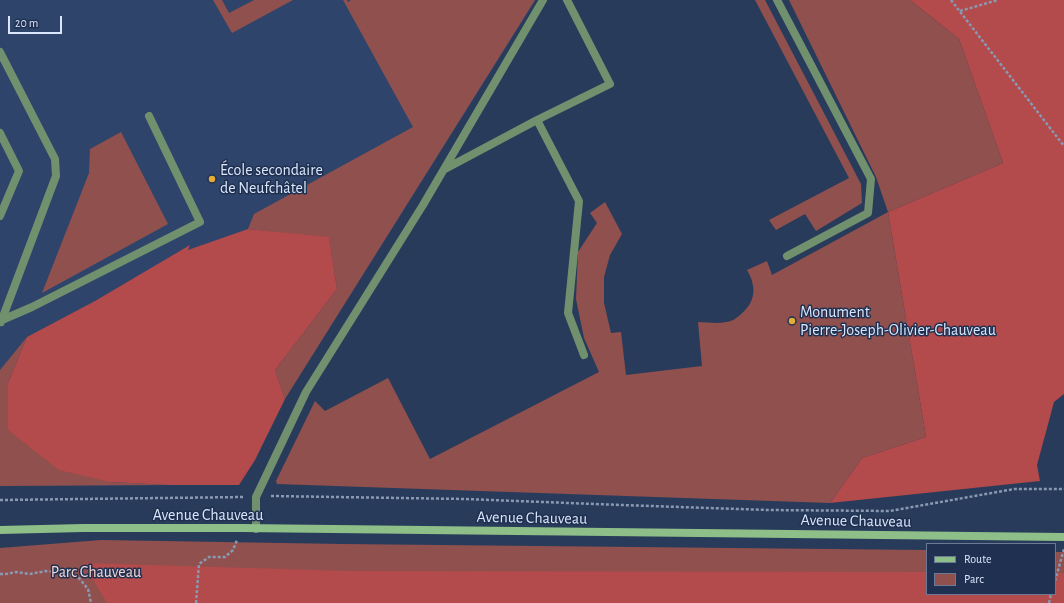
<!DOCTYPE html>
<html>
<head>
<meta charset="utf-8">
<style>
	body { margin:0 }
	#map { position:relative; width:1064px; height:603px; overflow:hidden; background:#293b5b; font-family:"Alegreya Sans",sans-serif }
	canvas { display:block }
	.legend { position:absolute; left:926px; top:543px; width:130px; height:52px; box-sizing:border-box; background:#1f3050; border:1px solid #6a7994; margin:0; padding:5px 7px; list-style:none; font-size:12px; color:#dae6fb }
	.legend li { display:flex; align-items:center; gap:8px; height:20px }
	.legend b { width:20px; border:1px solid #6a7994 }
	.scale { position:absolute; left:8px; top:16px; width:54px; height:18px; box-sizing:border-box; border:2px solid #dae6fb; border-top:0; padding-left:5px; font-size:12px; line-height:14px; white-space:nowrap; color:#dae6fb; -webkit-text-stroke:3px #1f3050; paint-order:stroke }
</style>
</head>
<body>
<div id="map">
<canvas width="1064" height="603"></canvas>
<ul class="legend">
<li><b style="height:5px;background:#8ebf88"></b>Route</li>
<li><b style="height:11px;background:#90504e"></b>Parc</li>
</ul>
<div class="scale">20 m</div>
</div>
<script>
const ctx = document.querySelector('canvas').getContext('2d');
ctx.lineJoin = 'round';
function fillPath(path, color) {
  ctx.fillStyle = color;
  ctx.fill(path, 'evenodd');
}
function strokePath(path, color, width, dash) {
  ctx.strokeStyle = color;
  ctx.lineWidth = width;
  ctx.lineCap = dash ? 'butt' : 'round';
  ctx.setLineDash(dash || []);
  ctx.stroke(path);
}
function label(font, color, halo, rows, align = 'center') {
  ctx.font = font + ' "Alegreya Sans",sans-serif';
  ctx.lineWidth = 3;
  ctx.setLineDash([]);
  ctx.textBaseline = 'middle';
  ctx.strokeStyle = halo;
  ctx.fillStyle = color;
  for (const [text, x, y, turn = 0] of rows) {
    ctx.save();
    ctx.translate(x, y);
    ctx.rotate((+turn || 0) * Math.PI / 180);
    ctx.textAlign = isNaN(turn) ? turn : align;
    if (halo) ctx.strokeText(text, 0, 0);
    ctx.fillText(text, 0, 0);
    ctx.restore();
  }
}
fillPath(new Path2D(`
	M0,0H536L285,399L255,460L239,485L0,486Z`), '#2f446a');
fillPath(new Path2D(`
	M213,0H222L229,13L254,0H293L232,33Z
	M343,0H347L348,2L351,0H535L285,399L275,370L337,289L329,238L248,229L254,214L413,127Z
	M755,0H765L861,184L862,203L816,231L805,214L776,230L769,220L849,178Z
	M789,0H910L959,39L1003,163L888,212L926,437L862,458L830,503L277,484L276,481L315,401L325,411L388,378L430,459L599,372L584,338L576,299L578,252L597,223L590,213L605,202L622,234L610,255L604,277V303L611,333L621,332L626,375L702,366L698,322C707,322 717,324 726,322C731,322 737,318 740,315C756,302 757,287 747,270L767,261L772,275L888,212L876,177Z
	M121,132L168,224L42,293L89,173L90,149Z
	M27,337L8,383L110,482L170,485L0,486V370Z
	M101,540L342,544L927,550V594H1055V552H1064V603H0V548Z`), '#90504e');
fillPath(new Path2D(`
	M910,0H1064V394L1054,402L1037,465L1040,481L830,503L862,458L926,437L888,212L1003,163L959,39Z
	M248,229L329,237L337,289L275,370L285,399L255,460L239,485H170L110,482L59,470L8,430V383L27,337L95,301L190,245L188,250Z
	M83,563L349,571L927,572V594H1055V573H1064V603H107Z`), '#b34a4b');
strokePath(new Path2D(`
	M951,0L1064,146
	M960,11L998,0
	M271,496L465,499L621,505L768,510L890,511L1014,489H1064
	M0,500L244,497
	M0,574H6L16,572L30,574L46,571L67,573L78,577L88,589L91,603
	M1055,581L1064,549
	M196,603L199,564L209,557H225L233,550L237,540
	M1049,603L1051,594`), '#8a99b3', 2.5, [3, 2]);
strokePath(new Path2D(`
	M777,0L871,179L868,213L787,256
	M0,52L55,159L56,176L1,322
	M537,120L579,201L568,313L584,355
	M0,133L19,171L0,216
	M445,169L537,120L610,84L567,0
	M2,320L32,307L200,222L149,116
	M256,529V497L306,392L423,205L543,0`), '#71906d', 8);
strokePath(new Path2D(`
	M0,530L83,528H242L1064,537`), '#8ebf88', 8);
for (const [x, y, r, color] of [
	[212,179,4,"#e5ad35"],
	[792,321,4,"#e5ad35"]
]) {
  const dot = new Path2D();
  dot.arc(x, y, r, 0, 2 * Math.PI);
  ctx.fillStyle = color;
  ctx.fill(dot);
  strokePath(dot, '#1f3050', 1.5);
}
label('16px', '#dae6fb', '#1f3050', [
	["École secondaire",220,170],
	["de Neufchâtel",220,188],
	["Monument",800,312],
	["Pierre-Joseph-Olivier-Chauveau",800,330]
], 'left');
label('16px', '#dae6fb', '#1f3050', [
	["Avenue Chauveau",208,515],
	["Avenue Chauveau",532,518,1],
	["Avenue Chauveau",856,521,1]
]);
label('16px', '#f4d7d5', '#1f3050', [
	["Parc Chauveau",96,572]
]);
</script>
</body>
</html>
